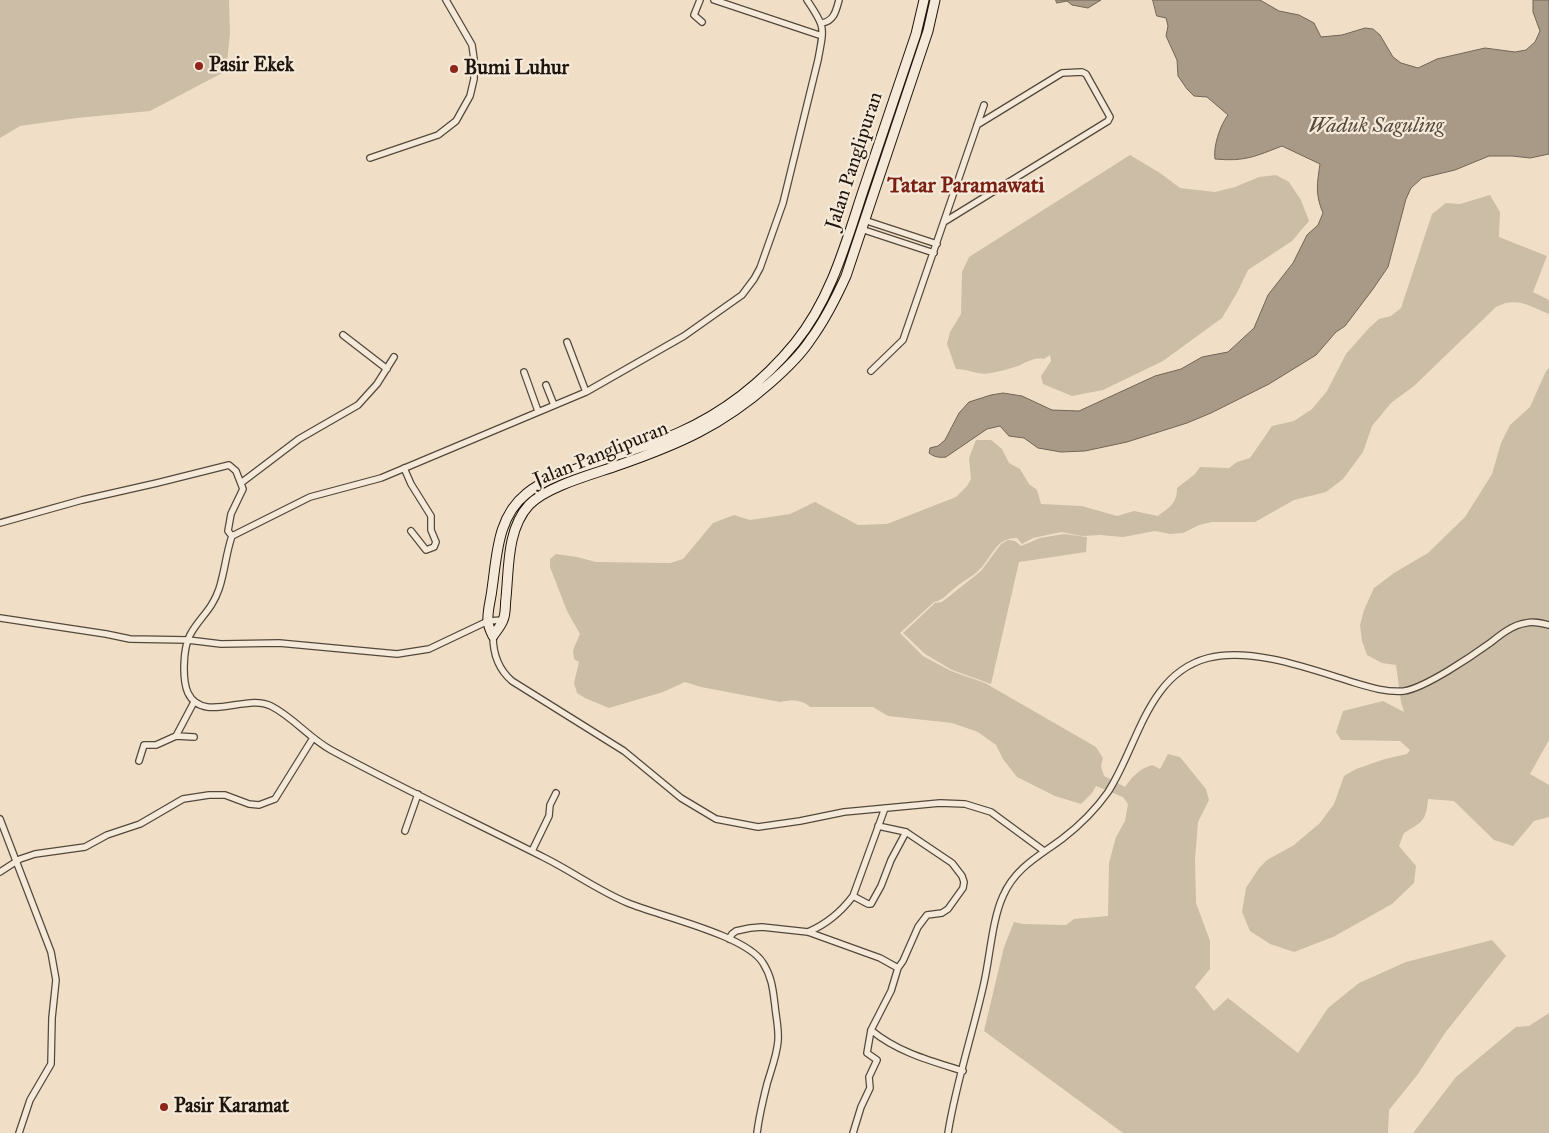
<!DOCTYPE html>
<html>
<head>
<meta charset="utf-8">
<style>
	body { margin:0 }
	canvas { display:block; background:#f0dfc6 }
</style>
</head>
<body>
<canvas width="1549" height="1133"></canvas>
<script>
const ctx = document.querySelector('canvas').getContext('2d');
ctx.lineJoin = 'round';
function fillPath(path, color) {
  ctx.fillStyle = color;
  ctx.fill(path, 'evenodd');
}
function strokePath(path, color, width, dash) {
  ctx.strokeStyle = color;
  ctx.lineWidth = width;
  ctx.lineCap = dash ? 'butt' : 'round';
  ctx.setLineDash(dash || []);
  ctx.stroke(path);
}
function label(font, color, halo, rows, align = 'center') {
  ctx.font = font + ' "IM FELL Great Primer",serif';
  ctx.lineWidth = 4.5;
  ctx.setLineDash([]);
  ctx.textBaseline = 'middle';
  ctx.strokeStyle = halo;
  ctx.fillStyle = color;
  for (const [text, x, y, turn = 0] of rows) {
    ctx.save();
    ctx.translate(x, y);
    ctx.rotate((+turn || 0) * Math.PI / 180);
    ctx.textAlign = isNaN(turn) ? turn : align;
    if (halo) ctx.strokeText(text, 0, 0);
    ctx.fillText(text, 0, 0);
    ctx.restore();
  }
}
fillPath(new Path2D(`
	M0,0H229L230,34L226,71L150,111L77,118L20,126L0,138Z
	M1130,155L1160,173L1180,188L1215,192L1235,187L1259,177L1276,175L1289,182L1301,200L1309,221L1292,241L1248,270L1238,291L1222,318L1163,361L1103,390L1072,396L1043,384L1041,376L1051,361L1050,355L1044,359C1033,357 1028,362 1018,366C1010,369 1000,371 991,373C979,376 969,369 956,369L947,344L950,332L961,314L962,272L969,257Z
	M1490,195L1500,212L1499,237L1547,256L1533,292L1549,300V314C1530,306 1516,296 1496,307L1414,386L1391,403L1372,426L1363,452L1343,479L1326,492L1294,500L1255,522H1212L1199,525L1183,533L1170,534L1155,531L1123,537L1100,535L1082,536L1061,532L1033,538L1022,544L1017,538C996,538 993,555 981,568C974,576 964,580 956,587C948,593 944,600 934,602L900,633L923,656L951,671L985,683L1096,747L1103,758L1101,766L1104,776L1125,787C1133,776 1139,769 1152,765L1160,769L1168,754L1180,757L1206,789L1209,800L1198,822L1195,859L1196,903L1210,941V969L1195,987L1214,1011L1228,998L1298,1053L1328,1008L1359,983L1406,962L1492,940L1506,956L1445,1033L1418,1074L1389,1110L1388,1133H1123L984,1031L1004,947L1014,922L1023,924L1066,925L1074,919L1108,916L1109,863L1116,837L1125,821L1128,804L1123,797L1096,786L1092,793L1081,804L1055,796L1017,777L1003,759L996,745L978,732L952,723L888,716L873,707H810C801,699 791,700 780,702L701,687L685,682L663,692L609,708L585,698L577,693L574,683L579,662L574,659L573,650L580,634L567,611L550,567V559L556,554L577,557L596,562L670,563L683,559L713,523L734,515L750,520L790,514L815,502L858,525L887,524L956,497L967,486L971,479L969,458L976,440H991L1002,449L1009,463L1020,469L1029,484L1037,490L1041,504L1082,506L1117,516L1134,511L1158,516C1170,507 1177,503 1177,488L1195,474L1200,467L1229,468L1237,462L1250,458L1272,426L1294,421L1312,409L1327,391L1346,354L1369,328L1379,319L1391,316L1401,308L1432,214L1446,203L1460,204Z
	M1549,368V740L1530,774L1549,785V817L1534,821L1513,846L1494,840L1454,801L1428,799C1426,822 1422,822 1404,833L1399,846L1416,866L1414,883L1392,904L1333,937L1294,952L1270,944L1250,931L1242,912L1246,888L1259,868L1267,860L1294,845L1320,823L1334,804L1344,776L1356,769L1385,759L1407,754L1410,750L1400,741L1341,740L1336,732L1343,711L1383,701L1404,712L1401,702L1396,665L1382,663L1367,655L1362,641L1360,625L1364,610L1374,588L1394,573L1428,553L1465,517L1492,474L1501,443L1510,425L1530,407L1546,371Z
	M1064,534L1087,537L1086,552L1019,562L991,684L952,670L925,654L903,633L935,603L942,602L981,571L1001,544L1008,540L1015,541L1021,546L1040,538Z
	M1549,1013V1133H1413L1456,1077L1516,1027L1529,1026Z`), '#ccbda6');
const water = new Path2D(`
	M1056,0H1101L1088,8L1072,5L1067,1L1057,3Z
	M1153,0H1260L1279,11L1299,15L1314,23L1321,37L1342,35L1365,28L1373,29L1380,35L1393,57L1401,63L1418,68L1437,59L1485,48L1515,52L1526,50L1535,42L1540,31L1533,12V0H1549V154L1530,158L1512,156H1489L1455,170L1422,178L1411,188L1406,199L1388,267L1373,289L1345,326L1336,332L1316,355L1269,384L1211,413L1187,423L1127,442L1085,451L1061,452L1038,448L1024,438L1009,436L1000,426L987,429L946,457C940,458 934,457 929,453L930,448L938,446L945,440L959,413L969,402L991,395L1003,393L1022,396L1052,410L1079,411L1155,376L1181,369L1202,357L1228,352L1254,328L1268,295L1293,263L1307,235L1318,225L1323,213C1315,194 1317,184 1320,164L1282,146C1256,156 1245,162 1215,159C1213,147 1220,125 1228,115L1207,97L1194,96L1187,89L1178,76L1177,60L1166,36L1168,26L1166,18L1157,16Z`);
fillPath(water, '#a99a87');
strokePath(water, '#726556', 1);
const minor = new Path2D(`
	M700,0L694,15L702,22
	M714,0L822,36
	M822,23C834,21 836,11 839,0
	M370,158L438,135L456,121L470,96L474,79V59L472,45L446,0
	M864,220L937,244
	M944,222L1108,121L1110,117L1086,74L1082,72L1062,73L977,125
	M861,229L934,253
	M343,335L387,369
	M567,342L586,392
	M871,371L903,340L984,105
	M524,372L538,411
	M546,385L554,405
	M404,468L411,484L431,516V530L436,542L434,547L426,550L411,531
	M241,483L299,439L358,405L377,384L394,357
	M0,523L82,500L157,483L229,465L236,471L243,489L231,514L228,531L232,536
	M0,618L106,634L130,639L188,640L221,644L279,643L397,654L429,649L488,621L503,620
	M493,636C493,654 498,669 512,681L624,751L681,798L716,819L758,827L800,821L844,812L940,803L965,804L991,812L1044,851
	M194,702L176,736L194,737
	M139,761L144,745H156L176,736
	M0,819L51,952L56,980L52,1018L51,1064L30,1100L19,1133
	M878,826L906,832
	M405,831L418,794
	M532,851L549,816L550,805L556,793
	M0,872L20,859L35,854L85,847L107,835L140,824L183,799L209,795H225L249,804L259,805L275,799L313,738
	M853,896L885,808
	M808,932C827,924 841,912 853,896L868,904H871L881,886L891,860L906,832L952,863L962,876L964,882L963,888L948,909L942,913L927,915L918,927L903,961L898,968
	M729,939L732,934L736,931L750,928L762,927L808,932L880,958L898,968L891,991L871,1030L867,1053L877,1060L869,1077L870,1088L861,1107L853,1133
	M871,1030C897,1052 931,1061 963,1071
	M757,1133C759,1117 763,1100 767,1084C771,1070 777,1055 778,1041C779,1029 776,1017 775,1006C773,990 772,977 763,963C746,935 659,916 628,903C599,891 573,872 545,858C474,822 401,788 331,750C309,738 293,717 271,706C247,693 203,724 188,693C182,680 183,648 190,635C199,618 212,610 219,589C225,571 226,553 232,536L310,497L381,478L586,392L684,336L742,295L754,279L760,268L783,203L818,60C824,27 826,28 807,0
	M948,1133C956,1082 973,1033 984,983C990,957 992,920 1003,896C1015,868 1039,856 1062,839C1079,826 1096,809 1108,792C1138,746 1147,674 1208,658C1250,647 1308,668 1349,681C1366,686 1386,693 1404,691C1425,688 1472,656 1490,643C1500,635 1512,625 1526,623C1533,621 1541,623 1549,625`);
const secondary = new Path2D(`
	M493,636C496,631 501,626 503,620C506,614 505,605 506,598C509,567 507,529 529,505C547,486 594,474 619,465C679,444 721,426 770,383C785,370 800,356 811,339C825,320 836,298 846,276L928,31L935,0
	M493,636C491,632 488,626 488,621C487,612 491,599 492,589C497,556 497,517 526,494C548,475 587,466 614,456C636,449 657,442 678,433C723,413 764,381 795,343C830,300 845,246 862,194C880,141 898,88 916,34L924,0`);
strokePath(minor, '#53483a', 8);
strokePath(secondary, '#1f150c', 11);
strokePath(minor, '#f5eada', 5.5);
strokePath(secondary, '#f5eada', 9);
for (const [x, y, r, color] of [
	[199,66,5,"#8f2418"],
	[454,69,5,"#8f2418"],
	[164,1107,5,"#8f2418"]
]) {
  const dot = new Path2D();
  dot.arc(x, y, r, 0, 2 * Math.PI);
  ctx.fillStyle = color;
  ctx.fill(dot);
  strokePath(dot, '#f5eada', 2);
}
label('bold 20px', '#1f150c', '#f5eada', [
	["Pasir Ekek",209,66],
	["Bumi Luhur",464,69],
	["Pasir Karamat",174,1107]
], 'left');
label('20px', '#1f150c', '#f5eada', [
	["Jalan Panglipuran",855,161,-72],
	["Jalan Panglipuran",601,455,-22]
]);
label('italic 21px', '#564a3d', '#f5eada', [
	["Waduk Saguling",1376,127]
]);
label('bold 22px', '#7a1f14', '#f5eada', [
	["Tatar Paramawati",966,187]
]);
</script>
</body>
</html>
